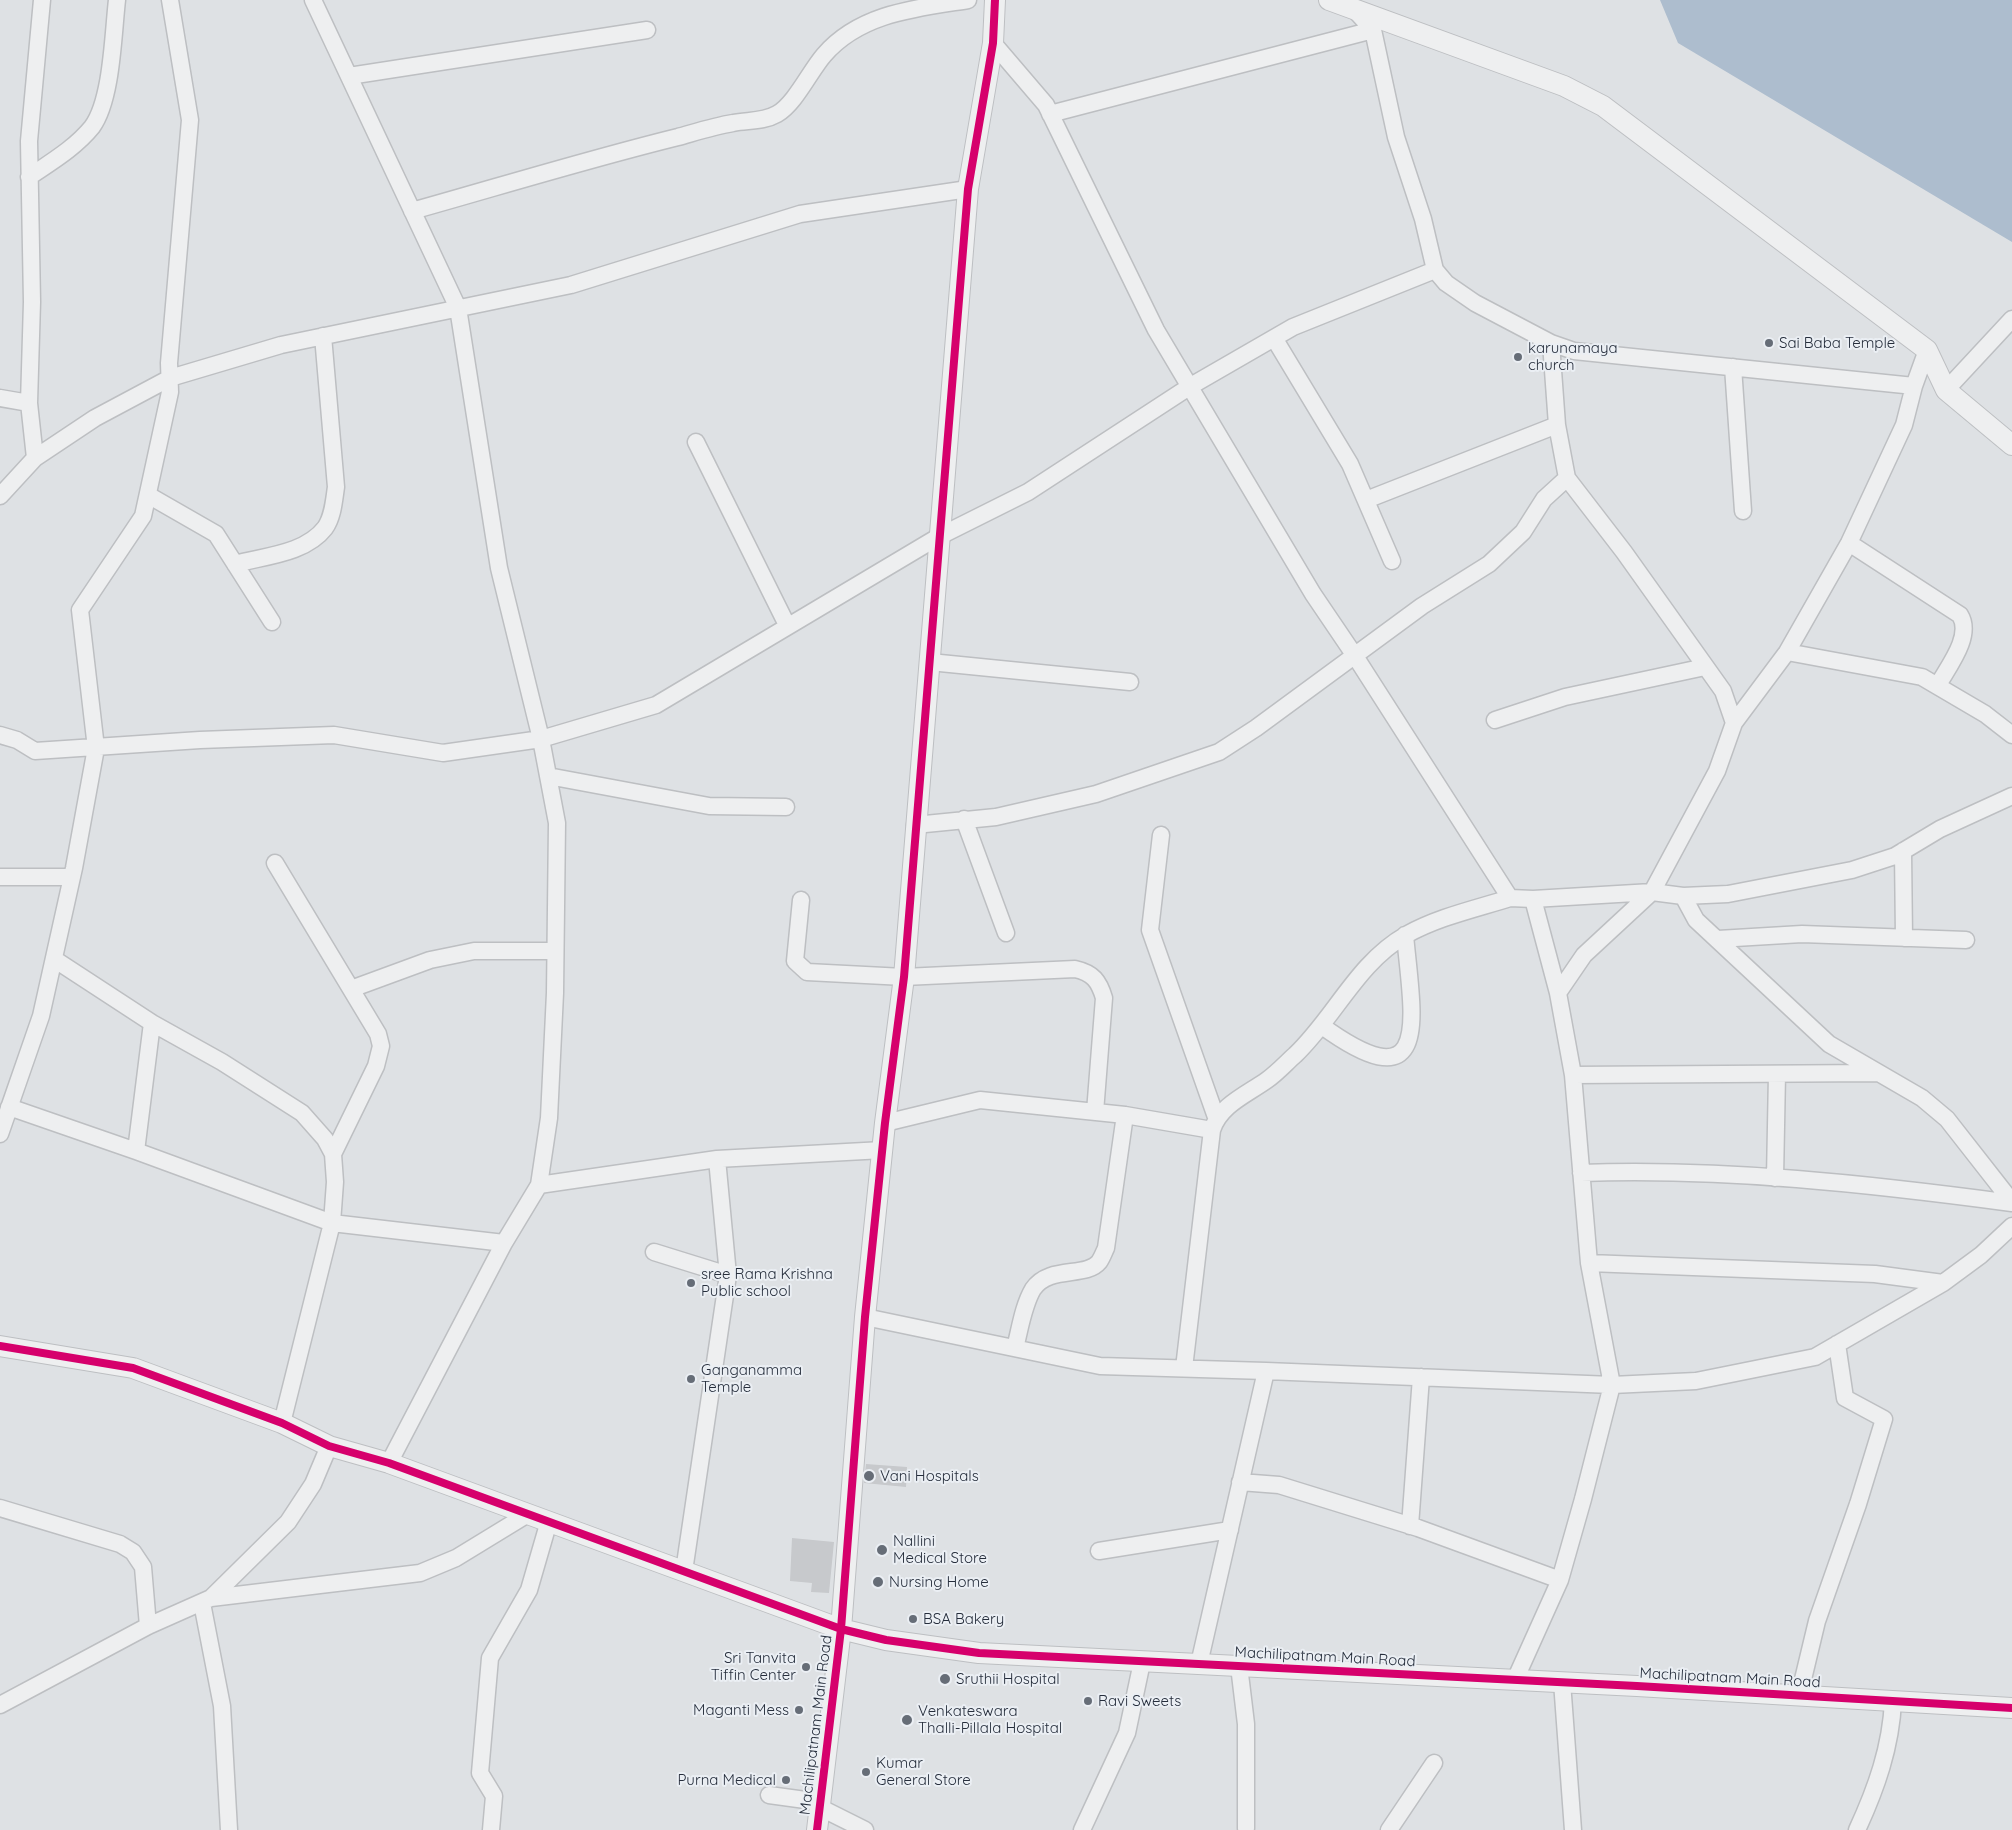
<!DOCTYPE html>
<html>
<head>
<meta charset="utf-8">
<style>
	body { margin:0 }
	canvas { display:block; background:#dee1e4 }
</style>
</head>
<body>
<canvas width="2012" height="1830"></canvas>
<script>
const ctx = document.querySelector('canvas').getContext('2d');
ctx.lineJoin = 'round';
function fillPath(path, color) {
  ctx.fillStyle = color;
  ctx.fill(path, 'evenodd');
}
function strokePath(path, color, width, dash) {
  ctx.strokeStyle = color;
  ctx.lineWidth = width;
  ctx.lineCap = dash ? 'butt' : 'round';
  ctx.setLineDash(dash || []);
  ctx.stroke(path);
}
function label(font, color, halo, rows, align = 'center') {
  ctx.font = font + ' Quicksand,sans-serif';
  ctx.lineWidth = 4;
  ctx.setLineDash([]);
  ctx.textBaseline = 'middle';
  ctx.strokeStyle = halo;
  ctx.fillStyle = color;
  for (const [text, x, y, turn = 0] of rows) {
    ctx.save();
    ctx.translate(x, y);
    ctx.rotate((+turn || 0) * Math.PI / 180);
    ctx.textAlign = isNaN(turn) ? turn : align;
    if (halo) ctx.strokeText(text, 0, 0);
    ctx.fillText(text, 0, 0);
    ctx.restore();
  }
}
fillPath(new Path2D(`
	M1660,0H2012V242L1678,43Z`), '#adbdce');
fillPath(new Path2D(`
	M866,1464L907,1467L906,1487L864,1483Z
	M792,1538L834,1542L829,1593L811,1592L812,1583L790,1581Z`), '#c7c9cc');
const minor = new Path2D(`
	M1353,8L1373,30L1396,137L1423,219L1435,270L1446,283L1475,303L1551,343L1557,425L1567,478
	M993,43L1046,105L1156,330L1313,594L1355,656L1510,898C1475,909 1438,917 1406,935C1357,963 1335,1017 1295,1055C1286,1063 1277,1073 1267,1080C1246,1095 1220,1105 1212,1130
	M349,76L647,30
	M1050,114L1373,30
	M29,177C51,162 75,148 92,127C112,100 113,34 117,0
	M412,211C501,186 589,159 678,137C696,132 715,126 733,123C748,120 763,122 777,114C795,104 810,71 824,55C860,13 917,8 968,0
	M1274,338L1350,464L1392,561
	M1551,343L1574,351L1914,386L1927,350
	M1733,367L1743,511
	M1946,390L2012,319
	M0,398L29,403
	M696,442L787,625
	M35,458L29,403L32,302L29,141L42,0
	M148,495L216,534L272,622
	M0,496L35,458L95,418L170,378L281,345L571,285L800,214L968,189
	M1366,500L1557,425
	M1849,543L1960,615C1973,636 1948,667 1938,685
	M235,564C264,556 305,554 325,528C333,517 334,500 336,487L323,336
	M1787,652L1922,677L1985,714L2012,735
	M930,662L1130,682
	M1495,720L1565,697L1705,667
	M1734,723L1787,652L1849,543L1904,425L1914,386
	M0,735L17,740L35,751L200,740L334,735L443,753L541,739L499,568L458,308L313,0
	M548,776L709,806L786,807
	M964,819L1006,933
	M915,825L996,817L1096,794L1219,752L1256,728L1422,606L1489,564L1523,532L1544,499L1567,478L1624,552L1723,691L1734,723L1717,771L1652,892L1683,896L1728,894L1852,870L1895,856L1940,829L2012,796
	M1161,835L1150,930L1216,1117
	M1903,851L1904,938
	M275,863L378,1034L381,1046L376,1066L333,1154
	M0,877H72
	M1683,896L1696,920L1829,1044L1922,1098L1947,1119L2012,1202
	M1510,898L1533,899L1558,993L1573,1075L1589,1263L1612,1385L1696,1381L1815,1357L1943,1283L1981,1255L2012,1226
	M1533,899L1652,892L1584,955L1558,993
	M801,900L795,961L807,972L904,977L1075,969C1093,973 1099,981 1104,998L1095,1112
	M1718,939L1802,934L1966,940
	M54,959L152,1023
	M351,989L430,960L474,951H555
	M1322,1026C1434,1107 1412,1014 1405,935
	M1573,1075L1877,1073
	M9,1107L136,1151L332,1223L504,1243
	M885,1123L980,1100L1125,1115L1212,1130L1184,1368
	M0,1134L41,1016L74,868L96,748L80,610L143,516L170,392L169,363L190,120L170,0
	M136,1151L152,1023L222,1062L302,1113L325,1139L333,1154L335,1182L332,1223L282,1423
	M717,1159L728,1275
	M1581,1173C1725,1168 1869,1184 2012,1203
	M1775,1178L1777,1074
	M539,1185L717,1159L883,1150
	M654,1252L728,1275L684,1571
	M1589,1263L1875,1274L1943,1283
	M865,1317L1100,1366L1266,1371L1199,1664
	M1015,1348C1020,1329 1023,1306 1033,1289C1049,1265 1086,1278 1099,1262C1102,1258 1104,1252 1106,1248L1125,1115
	M1266,1371L1612,1385L1583,1499L1560,1580L1515,1680
	M329,1446L313,1484L288,1522L211,1598L420,1573L456,1558L528,1514
	M389,1463L504,1243L539,1185L549,1118L555,993L557,823L541,739L656,705L938,537L1028,492L1189,387L1293,327L1435,270
	M1240,1482L1279,1485L1418,1528L1560,1580
	M0,1508L120,1544L133,1552L143,1567L148,1626
	M1410,1526L1421,1377
	M1099,1551L1230,1530
	M202,1603L222,1706L229,1830
	M1239,1666L1246,1724V1828
	M1562,1682L1573,1830
	M1799,1696L1817,1621L1858,1504L1884,1419L1845,1398L1837,1344
	M0,1705L148,1626L211,1598
	M769,1795L820,1802
	M819,1807L865,1830
	M491,1830L494,1796L480,1773L490,1658L529,1590L549,1521
	M1082,1830L1127,1733L1142,1662
	M1389,1830L1434,1763
	M1857,1830C1876,1789 1891,1747 1893,1701`);
const tertiary = new Path2D(`
	M1329,0L1564,86L1603,106L1927,350L1946,390L2012,445
	M0,1346L133,1368L282,1423L329,1446L389,1463L841,1629L886,1640L979,1653L1637,1686L2012,1708
	M817,1830L841,1629L865,1317L885,1123L904,977L968,189L993,43L995,0`);
strokePath(minor, '#bdbfc2', 19);
strokePath(tertiary, '#bdbfc2', 22);
strokePath(minor, '#eeeff0', 16);
strokePath(tertiary, '#eeeff0', 20);
strokePath(new Path2D(`
	M0,1346L133,1368L282,1423L329,1446L389,1463L841,1629L886,1640L979,1653L1637,1686L2012,1708
	M817,1830L841,1629L865,1317L885,1123L904,977L968,189L993,43L995,0`), '#d6006c', 8);
for (const [x, y, r, color] of [
	[1769,343,5,"#666d77"],
	[1518,357,5,"#666d77"],
	[691,1283,5,"#666d77"],
	[691,1379,5,"#666d77"],
	[869,1476,6,"#666d77"],
	[882,1550,6,"#666d77"],
	[878,1582,6,"#666d77"],
	[913,1619,5,"#666d77"],
	[806,1667,5,"#666d77"],
	[945,1679,6,"#666d77"],
	[1088,1701,5,"#666d77"],
	[799,1710,5,"#666d77"],
	[907,1720,6,"#666d77"],
	[866,1772,5,"#666d77"],
	[786,1780,5,"#666d77"]
]) {
  const dot = new Path2D();
  dot.arc(x, y, r, 0, 2 * Math.PI);
  ctx.fillStyle = color;
  ctx.fill(dot);
  strokePath(dot, '#ebeff4', 2);
}
label('15px', '#262e3c', '#ebeff4', [
	["Sai Baba Temple",1779,343],
	["karunamaya",1528,348],
	["church",1528,365],
	["sree Rama Krishna",701,1274],
	["Public school",701,1291],
	["Ganganamma",701,1370],
	["Temple",701,1387],
	["Vani Hospitals",880,1476],
	["Nallini",893,1541],
	["Medical Store",893,1558],
	["Nursing Home",889,1582],
	["BSA Bakery",923,1619],
	["Sri Tanvita",796,1658,"right"],
	["Tiffin Center",796,1675,"right"],
	["Sruthii Hospital",956,1679],
	["Ravi Sweets",1098,1701],
	["Maganti Mess",789,1710,"right"],
	["Venkateswara",918,1711],
	["Thalli-Pillala Hospital",918,1728],
	["Kumar",876,1763],
	["General Store",876,1780],
	["Purna Medical",776,1780,"right"]
], 'left');
label('15px', '#262e3c', '#ebeff4', [
	["Machilipatnam Main Road",1325,1657,3],
	["Machilipatnam Main Road",1730,1678,3],
	["Machilipatnam Main Road",816,1725,-83]
]);
</script>
</body>
</html>
